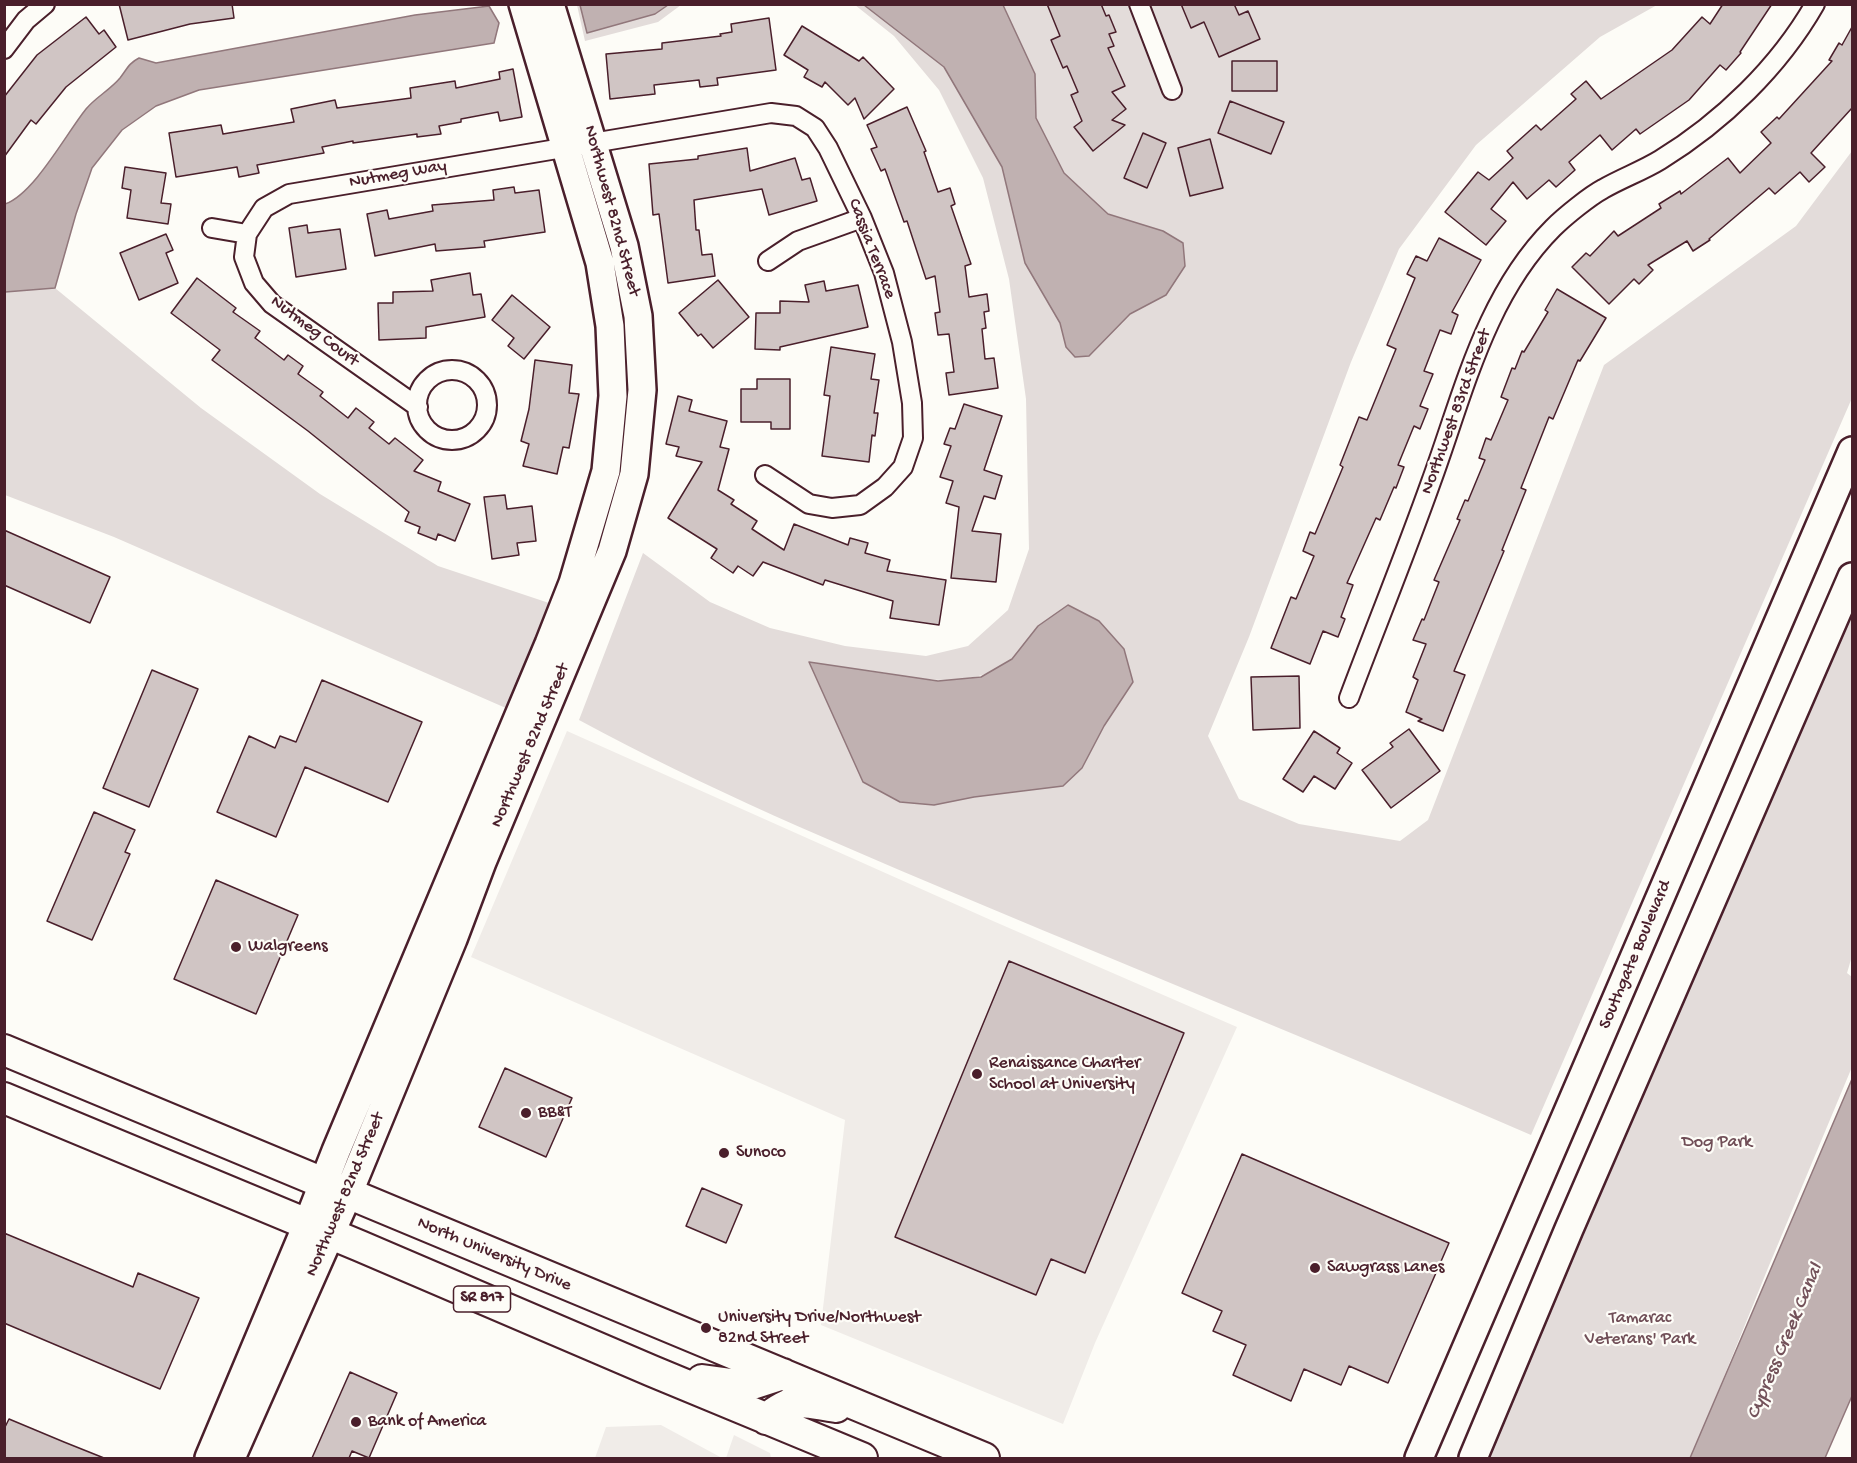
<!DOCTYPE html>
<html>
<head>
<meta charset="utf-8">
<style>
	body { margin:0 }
	#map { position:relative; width:1857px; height:1463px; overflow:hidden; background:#fdfcf7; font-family:"Gochi Hand",sans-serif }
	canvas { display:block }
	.frame { position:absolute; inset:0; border:6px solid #4a1f2b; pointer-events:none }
</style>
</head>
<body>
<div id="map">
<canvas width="1857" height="1463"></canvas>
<div class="frame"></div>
</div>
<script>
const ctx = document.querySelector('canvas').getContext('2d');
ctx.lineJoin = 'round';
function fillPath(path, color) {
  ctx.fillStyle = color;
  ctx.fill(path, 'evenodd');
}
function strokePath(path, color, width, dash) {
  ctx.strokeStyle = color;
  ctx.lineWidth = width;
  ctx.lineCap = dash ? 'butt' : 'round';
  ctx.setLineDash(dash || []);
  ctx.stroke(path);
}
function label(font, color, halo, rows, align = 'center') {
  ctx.font = font + ' "Gochi Hand",sans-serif';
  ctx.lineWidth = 4.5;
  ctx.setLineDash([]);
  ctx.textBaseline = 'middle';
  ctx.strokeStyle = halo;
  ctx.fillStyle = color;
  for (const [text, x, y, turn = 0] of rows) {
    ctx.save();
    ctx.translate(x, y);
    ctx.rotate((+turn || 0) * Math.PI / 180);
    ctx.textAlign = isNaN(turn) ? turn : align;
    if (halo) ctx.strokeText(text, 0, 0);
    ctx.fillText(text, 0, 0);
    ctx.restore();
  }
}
fillPath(new Path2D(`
	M567,731L993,921L1237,1027L1095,1343L1063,1424L821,1325L845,1120L471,957Z
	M661,1425L722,1458H595L606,1427Z
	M734,1435L770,1453L771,1458H726Z`), '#f0ece8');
fillPath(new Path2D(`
	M577,5H681L658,22L585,41Z
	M855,5H1657L1600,37L1476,145L1399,249L1351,362L1249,637L1208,736L1239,799L1299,824L1400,841L1428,820L1604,365L1796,226L1852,151V398L1531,1135C1346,1054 1159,979 973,901C840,845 706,789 579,720L643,553L710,602L770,628L845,646L926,656L968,646L1008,610L1029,549L1026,399L1009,279L983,178L939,90L894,36ZM1099,621L1124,648L1133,682L1104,726L1082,768L1063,786L974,797L934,805L900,802L863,782L840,730L867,670C915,677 970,693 1012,659C1022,651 1030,637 1038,626Z
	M55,288L201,408L320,494L438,566L558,606L515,712L114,537L5,495L4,292Z
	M1852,616V956L1847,973L1852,977V1067L1768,1268L1691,1458H1489L1588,1198Z`), '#e3dcda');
const water = new Path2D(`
	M580,5V4L668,5L655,14L587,33Z
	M864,5H1003L1035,74L1036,118L1064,173L1108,214L1163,231L1183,243L1185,266L1166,295L1130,314L1089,356L1075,357L1066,347L1060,323L1025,263L1002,167L944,67Z
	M489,6L499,23L494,43L199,90L156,106L122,130L92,168L76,214L55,288L5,292V204C34,194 66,134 86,109C96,97 110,90 120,78C127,69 129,63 139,58L156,63L415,15Z
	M1068,605L1099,621L1124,649L1133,682L1104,726L1082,768L1063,786L974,797L934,805L900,802L863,782L809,662L938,681L981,677L1012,659L1038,626Z
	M1852,1079V1396L1825,1458H1690Z`);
fillPath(water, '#c0b1b1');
strokePath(water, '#91777b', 1.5);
const building = new Path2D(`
	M119,4H232L234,18L190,24L128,40Z
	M1047,4H1101L1106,16L1109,15L1116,32L1109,34L1114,46L1108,48L1125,86L1112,92L1126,109L1112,120L1125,125L1093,151L1074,127L1082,121L1071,95L1078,92L1067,66L1063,68L1051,40L1060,36Z
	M1181,4H1234L1239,15L1248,11L1260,39L1219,57L1204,22L1191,28Z
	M1723,4H1772L1740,52L1741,53L1726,70L1720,65L1689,100L1640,134L1636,129L1612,150L1600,135L1569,162L1575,170L1556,187L1549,180L1527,199L1513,182L1491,209L1506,221L1486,245L1445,212L1478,172L1489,180L1513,158L1507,151L1536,125L1541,130L1576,99L1571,94L1586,81L1601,99L1672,50L1702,17L1710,24Z
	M86,17L99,34L104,30L116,47L66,87L36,124L31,120L4,157V97L37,55Z
	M769,18L776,70L717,78L718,85L700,87L699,80L654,85L655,94L610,99L606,54L662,49V43L721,36L720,34L732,32L731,24Z
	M802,26L859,61L863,57L894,89L864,119L855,98L848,105L825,82L822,87L804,77L808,70L784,55Z
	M1852,27V108L1811,153L1825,167L1809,182L1800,172L1775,194L1769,188L1709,239L1710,240L1693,251L1687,241L1648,265L1653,270L1639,284L1634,279L1609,304L1572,267L1586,253L1590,256L1614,231L1618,236L1661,208L1659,204L1680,191L1681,194L1728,158L1740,173L1771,143L1761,132L1777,117L1779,119L1832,61L1829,60L1839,43L1842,45Z
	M1232,61H1277V91H1232Z
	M513,69L522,117L500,121L498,112L461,119V122L439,126L441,134L417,137V134L353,143V141L322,147L324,153L257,165L259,173L239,177L237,167L176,177L169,133L221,125L223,134L294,122L291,109L335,100L337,108L411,98L410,88L455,81L456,88L500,79L499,72Z
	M1230,101L1284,122L1271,154L1218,133Z
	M907,107L926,151L924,152L938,192L950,188L955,204L951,206L971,264L965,266L969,297L987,294L989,311L984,312L986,328L982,329L985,359L994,358L998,388L949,395L946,373L954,372L949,334L938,335L935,313L940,312L935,276L926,279L907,221L904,222L885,169L881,171L871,149L877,147L867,125Z
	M1143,133L1166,143L1147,188L1124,178Z
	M1210,139L1223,188L1190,196L1178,148Z
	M747,148L750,171L795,158L802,180L810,178L817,201L769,215L762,189L694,200L696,230H699L702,255L712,254L715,276L668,283L659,214L653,215L649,164L698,159V156Z
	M125,167L166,173L161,203L171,204L168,224L127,218L131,190L122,188Z
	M514,187L515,193L539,190L545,232L484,241L485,247L436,251L435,244L375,256L367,214L387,210L389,219L433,211L432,205L494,200L493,190Z
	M307,225L308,233L340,229L346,269L296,277L289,228Z
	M166,234L173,250L166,253L178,283L139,300L120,253Z
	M1439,238L1481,260L1452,312L1458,315L1451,334L1440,330L1424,371L1433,374L1420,406L1428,409L1420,429L1414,426L1398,465L1404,467L1396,488L1394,487L1380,520L1376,518L1347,583L1353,585L1341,617L1345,619L1338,637L1323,631L1310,664L1271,648L1291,597L1296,599L1314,556L1303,551L1310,532L1315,534L1343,467L1340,465L1359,417L1367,420L1396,349L1387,345L1415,278L1407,274L1416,256L1427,261Z
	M470,273L473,295L481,294L485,317L426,327V338L379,340L378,303H393V292L433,291L431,280Z
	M197,278L236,308L233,312L260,331L255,338L284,360L288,355L303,366L298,374L323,392L320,396L348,418L356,408L374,422L369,428L389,444L395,438L423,460L414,471L441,482L438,491L470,504L455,541L438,534L436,540L418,533L420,527L405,521L409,512L308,431L212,360L220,350L171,313Z
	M718,280L749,317L713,348L701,334L698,336L679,313Z
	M824,281L826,291L858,285L868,327L780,347V350L755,349L756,313H780V301L809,302L805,285Z
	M1557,289L1606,318L1580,361L1578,360L1553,419L1549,417L1521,488L1526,490L1502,550L1504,551L1454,671L1465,675L1443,731L1418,721L1422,719L1406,712L1418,680L1413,677L1426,644L1413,640L1422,619L1424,620L1439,582L1434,580L1460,520L1457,519L1465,500L1468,501L1485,460L1479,458L1486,438L1491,440L1508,400L1501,397L1512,368L1515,369L1522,351L1524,352L1548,312L1545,310Z
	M512,295L550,327L524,359L508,346L514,338L492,320Z
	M831,347L875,354L871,379L879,380L874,413H878L875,436L872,435L869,462L822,456L830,396L824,395Z
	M535,360L572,365L569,393L579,394L569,448L563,447L557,474L523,466L529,444L521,441L529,409Z
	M757,379H790V429H771V422H741V389H757Z
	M678,396L692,400L689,411L727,421L720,447L729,449L718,490L734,500L731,504L757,521L752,529L784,550L794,524L848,545L850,538L868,543L865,553L890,560L887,571L946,580L939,625L890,618L893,601L825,580L823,585L763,562L753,576L738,566L733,573L711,558L717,549L668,518L702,462L676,456L679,447L666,444Z
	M964,404L1002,416L984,470L1002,476L995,499L984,496L972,531L1001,534L996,582L951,578L959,507L946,503L953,481L940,477L951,446L944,444L950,428L955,429Z
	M505,495L507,509L532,506L536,541L517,543L519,555L492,559L484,497Z
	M4,530L110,577L90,623L4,585Z
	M152,670L198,689L149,807L103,788Z
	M1299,676L1300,728L1253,730L1251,677Z
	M322,680L422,722L388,802L305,767L276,837L217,812L249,736L275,748L280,736L296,742Z
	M1409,729L1440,771L1391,808L1362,770L1393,747L1390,743Z
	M1314,731L1340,748L1337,753L1352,763L1335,789L1314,776L1303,792L1283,779Z
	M94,812L135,830L125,852L130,854L92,940L47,921Z
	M216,880L298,915L256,1014L174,979Z
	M1009,961L1184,1033L1085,1273L1051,1259L1036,1295L895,1237Z
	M505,1068L572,1098L546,1157L479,1127Z
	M1242,1154L1449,1243L1388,1383L1349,1366L1341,1385L1304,1369L1291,1401L1233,1375L1246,1345L1213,1331L1222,1311L1182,1293Z
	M702,1188L742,1205L726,1243L686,1226Z
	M4,1233L133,1287L138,1273L199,1298L160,1389L4,1323Z
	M350,1372L397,1393L369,1458L352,1451L349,1458H312Z
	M9,1419L64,1442L104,1458H4V1429Z`);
fillPath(building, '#d0c5c4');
strokePath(building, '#4a1f2b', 1.5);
const street = new Path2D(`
	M1139,4L1172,90
	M4,49L26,20L45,4
	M212,228L247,234
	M768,261L798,241L862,218
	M417 405a35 35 0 1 1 70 0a35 35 0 1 1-70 0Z
	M418,407L272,304L254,283L244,257L247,234L264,208L289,194L771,113L796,116L815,128L828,148L862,218L884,273L902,342L912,403L913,438L903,467L885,487L860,505L832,508L809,504L765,475
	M1349,698C1376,626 1405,555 1431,482C1463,395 1485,296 1553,228C1565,216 1590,196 1603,189C1622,178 1642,171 1660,160C1722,122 1779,67 1815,4`);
const secondary = new Path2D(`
	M209,1458L307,1225L336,1151L549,644L573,583L606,471L613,396L610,326L600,263L523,4
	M231,1458L348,1194L453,939L482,862L612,551L634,474L642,390L638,316L624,246L550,4
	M1419,1458L1852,451
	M1473,1458L1569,1229L1852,577`);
const primary = new Path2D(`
	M4,1050L984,1458
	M4,1098L360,1246L652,1371L862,1458
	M702,1380L746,1386L783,1374
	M766,1419C796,1395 802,1402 836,1407`);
strokePath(street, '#4a1f2b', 22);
strokePath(secondary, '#4a1f2b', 32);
strokePath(primary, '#4a1f2b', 34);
strokePath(street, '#fdfcf7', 18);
strokePath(secondary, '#fdfcf7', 27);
strokePath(primary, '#fdfcf7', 30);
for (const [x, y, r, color] of [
	[236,947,6,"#4a1f2b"],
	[977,1074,6,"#4a1f2b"],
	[526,1113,6,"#4a1f2b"],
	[724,1153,6,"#4a1f2b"],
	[1315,1268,6,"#4a1f2b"],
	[706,1328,6,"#4a1f2b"],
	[356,1422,6,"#4a1f2b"]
]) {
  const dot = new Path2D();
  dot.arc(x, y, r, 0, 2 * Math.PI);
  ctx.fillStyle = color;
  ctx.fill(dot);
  strokePath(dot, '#fdfcf7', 2);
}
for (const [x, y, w] of [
	[482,1299,57]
]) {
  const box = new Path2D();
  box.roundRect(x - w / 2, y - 13, w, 26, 4.5);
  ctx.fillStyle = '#fdfcf7';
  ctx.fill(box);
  strokePath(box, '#4a1f2b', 1.5);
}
label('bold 16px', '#4a1f2b', null, [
	["SR 817",482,1299]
]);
label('18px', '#4a1f2b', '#fdfcf7', [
	["Nutmeg Way",398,175,-10],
	["Northwest 82nd Street",611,211,75],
	["Cassia Terrace",871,249,69],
	["Nutmeg Court",314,332,37],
	["Northwest 83rd Street",1457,412,-70],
	["Northwest 82nd Street",531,746,-67],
	["Southgate Boulevard",1636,955,-67],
	["Northwest 82nd Street",346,1195,-67],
	["North University Drive",494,1255,23]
]);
label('18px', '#4a1f2b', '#fdfcf7', [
	["Walgreens",248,947],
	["Renaissance Charter",989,1064],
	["School at University",989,1085],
	["BB&T",538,1113],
	["Sunoco",736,1153],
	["Sawgrass Lanes",1327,1268],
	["University Drive/Northwest",718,1318],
	["82nd Street",718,1339],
	["Bank of America",368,1422]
], 'left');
label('18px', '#704e57', '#fdfcf7', [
	["Dog Park",1717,1143],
	["Tamarac",1640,1319],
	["Veterans' Park",1640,1340]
]);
label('italic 20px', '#73525a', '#fdfcf7', [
	["Cypress Creek Canal",1786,1342,-67]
]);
</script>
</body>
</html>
